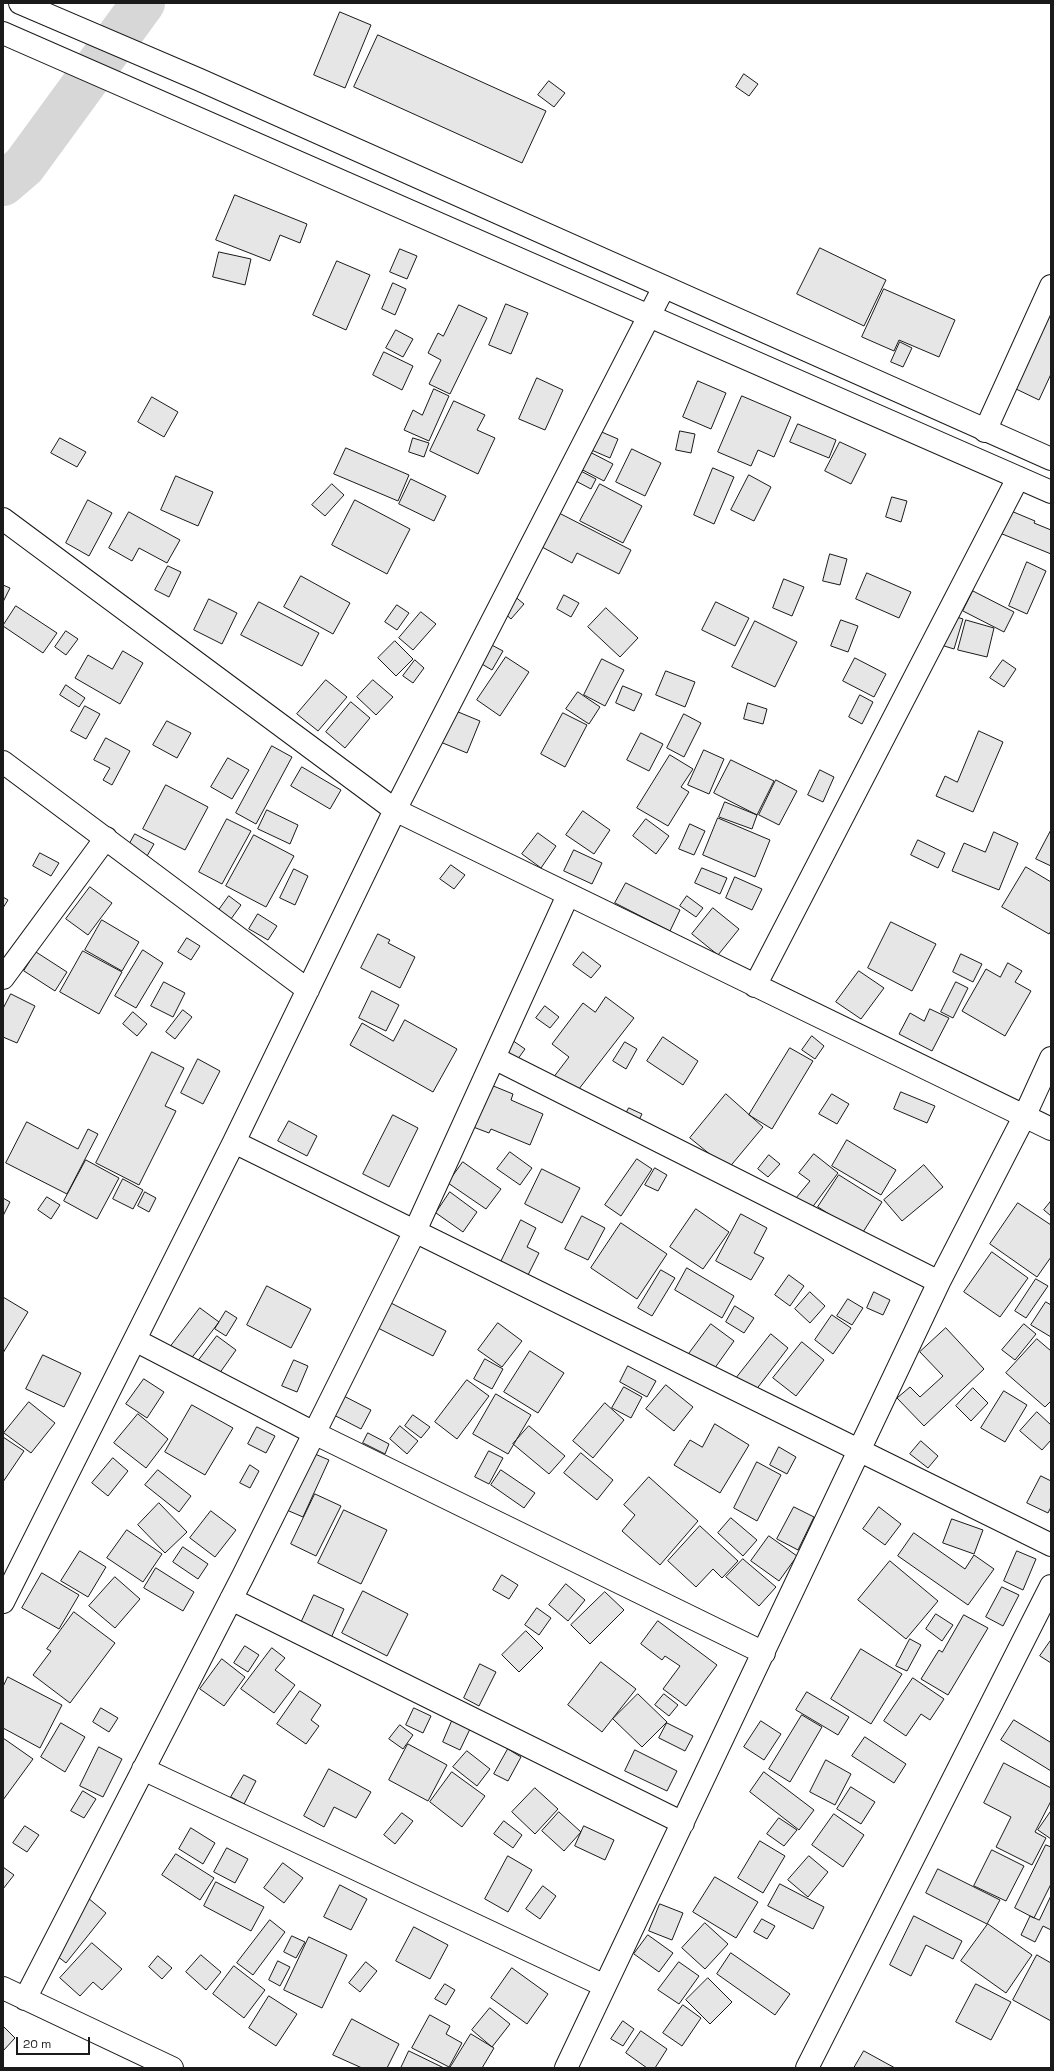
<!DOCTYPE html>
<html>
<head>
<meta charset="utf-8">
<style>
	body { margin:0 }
	#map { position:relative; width:1054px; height:2071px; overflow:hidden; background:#fff; font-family:"Space Grotesk",sans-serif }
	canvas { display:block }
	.frame { position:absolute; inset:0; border:4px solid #1a1a1a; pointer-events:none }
	.scale { position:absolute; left:16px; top:2037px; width:74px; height:18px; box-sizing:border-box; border:2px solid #1a1a1a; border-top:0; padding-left:5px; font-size:12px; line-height:14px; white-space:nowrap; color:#1a1a1a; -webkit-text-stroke:3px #fff; paint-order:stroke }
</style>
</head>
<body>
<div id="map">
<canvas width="1054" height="2071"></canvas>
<div class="frame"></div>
<div class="scale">20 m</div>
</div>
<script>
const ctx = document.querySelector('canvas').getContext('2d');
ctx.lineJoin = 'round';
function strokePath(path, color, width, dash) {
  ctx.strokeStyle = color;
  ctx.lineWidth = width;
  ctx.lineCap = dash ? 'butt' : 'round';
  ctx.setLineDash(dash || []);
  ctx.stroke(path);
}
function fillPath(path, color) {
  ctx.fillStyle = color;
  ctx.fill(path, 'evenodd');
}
strokePath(new Path2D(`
	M3,184L24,166L143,3`), '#d7d7d7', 44);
const building = new Path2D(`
	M340,12L371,25L345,88L314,75Z
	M378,35L546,111L522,163L354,87Z
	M744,74L758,84L749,96L736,87Z
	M549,81L565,93L554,107L538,95Z
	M235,195L307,224L300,243L280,235L270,261L216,240Z
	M820,248L886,280L864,326L797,294Z
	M400,249L417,256L407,279L390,272Z
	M219,252L251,259L245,285L213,277Z
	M337,261L370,275L346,330L313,315Z
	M393,283L406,289L395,315L382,309Z
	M884,289L955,320L939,357L899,340L894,351L862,337Z
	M506,304L528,313L511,354L489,345Z
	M459,305L487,318L450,394L429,384L441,360L428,353L438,333L443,336Z
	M1051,313V374L1039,400L1014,388Z
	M396,330L413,339L403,357L386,348Z
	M900,342L912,348L903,367L891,362Z
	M384,352L413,366L402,390L373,375Z
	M537,378L563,390L545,430L519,419Z
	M698,381L726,393L711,429L683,417Z
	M434,389L449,396L429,441L404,430L413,410L422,415Z
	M742,396L791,417L774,457L758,450L751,466L718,452Z
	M152,397L178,412L164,437L138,422Z
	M454,401L485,415L477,430L495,438L478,474L430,451Z
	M798,424L836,440L829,458L790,442Z
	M597,430L618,439L610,458L589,449Z
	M680,431L695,434L691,453L676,450Z
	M60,438L86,452L77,467L51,453Z
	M413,438L429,443L424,457L409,452Z
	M840,442L866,454L851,484L825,471Z
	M346,448L409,475L398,501L334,474Z
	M584,449L613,464L604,481L575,466Z
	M632,449L661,463L645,496L616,482Z
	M713,468L734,477L714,524L694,515Z
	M577,469L596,479L591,489L572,479Z
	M749,475L771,487L754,521L731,510Z
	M176,476L213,492L198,526L161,510Z
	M411,479L446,496L434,521L399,504Z
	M332,484L344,495L325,516L312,505Z
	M600,484L642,506L623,543L580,521Z
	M892,497L907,501L901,522L886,517Z
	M88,500L112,513L89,556L66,543Z
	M355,500L410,529L387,574L332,545Z
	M1004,508L1035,521L1034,523L1051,530V554L995,531Z
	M129,512L180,540L167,563L139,548L132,561L109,548Z
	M559,513L631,550L619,574L577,553L572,563L542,547Z
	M830,554L847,559L840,585L823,581Z
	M1027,562L1046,571L1027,614L1009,606Z
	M168,566L181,572L169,597L155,590Z
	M867,573L911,592L899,618L856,599Z
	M301,576L350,603L333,634L284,607Z
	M784,579L804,587L792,616L773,608Z
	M3,585L10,588L3,602Z
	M973,591L1014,612L1004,632L963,611Z
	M513,595L524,604L511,619L501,610Z
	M564,595L579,603L571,617L557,609Z
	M209,599L237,613L222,644L194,630Z
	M259,602L319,633L302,666L241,635Z
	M716,602L749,618L735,646L702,630Z
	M397,605L409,613L397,630L385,622Z
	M16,606L57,633L43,653L3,626Z
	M606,608L638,638L620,657L588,627Z
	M421,612L436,624L413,650L399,638Z
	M950,615L963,619L954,649L941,645Z
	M841,620L858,626L848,652L831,646Z
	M966,620L994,628L987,657L958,650Z
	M755,621L797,642L775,687L732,667Z
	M66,631L78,639L66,655L55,647Z
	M395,641L413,659L396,676L378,658Z
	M486,642L503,651L492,670L475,660Z
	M123,651L143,663L120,704L75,678L88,655L112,669Z
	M506,657L529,672L500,716L477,700Z
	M855,658L886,674L874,697L843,681Z
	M602,659L624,670L605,706L584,695Z
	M415,660L424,668L413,683L403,676Z
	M1003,660L1016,669L1004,687L990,678Z
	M666,671L695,682L685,707L656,695Z
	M326,680L347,697L318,731L297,714Z
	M373,680L393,697L376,715L357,697Z
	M66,685L85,698L79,707L60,695Z
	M623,686L642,694L634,711L616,703Z
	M578,692L600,707L589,724L566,709Z
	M860,695L873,702L862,724L849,717Z
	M351,702L370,718L345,748L326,732Z
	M748,703L767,709L763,724L744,719Z
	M85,706L100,714L86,739L71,731Z
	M451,709L480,721L467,753L438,741Z
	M563,713L587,725L565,767L541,754Z
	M684,714L701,723L684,757L667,748Z
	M167,721L191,733L177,758L153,745Z
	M979,731L1003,742L973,812L936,796L945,776L957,782Z
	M641,733L663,744L649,771L627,760Z
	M106,738L130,751L112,785L103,780L110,768L94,760Z
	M272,746L292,757L256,824L236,813Z
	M704,750L724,759L709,794L688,785Z
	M670,755L693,769L681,787L689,792L668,826L637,808Z
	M228,758L249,770L232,799L211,787Z
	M731,760L774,781L757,815L714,793Z
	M302,767L341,790L330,809L291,786Z
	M820,770L834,777L823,802L808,795Z
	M776,780L797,791L779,825L759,815Z
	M166,785L208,807L185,850L143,829Z
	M725,802L757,815L752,829L719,817Z
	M267,810L298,825L290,844L258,829Z
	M583,811L610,830L594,854L566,835Z
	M718,818L770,840L755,877L703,855Z
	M227,819L251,831L222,884L199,872Z
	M646,819L669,836L656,854L633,836Z
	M690,824L705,831L694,855L679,849Z
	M1051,830V866L1036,859Z
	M994,832L1018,843L999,890L952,871L964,843L985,852Z
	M538,833L556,846L541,868L522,854Z
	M135,834L154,844L147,856L128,847Z
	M254,835L294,856L266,907L226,886Z
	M918,840L945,853L938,868L911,855Z
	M574,850L602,863L592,884L564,871Z
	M40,853L59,863L51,876L33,866Z
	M451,865L465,875L454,889L440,879Z
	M1026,867L1051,882V931L1049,934L1002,907Z
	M702,868L727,878L720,894L695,883Z
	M294,869L308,876L295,905L280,898Z
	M735,877L762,889L752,910L726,898Z
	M626,883L680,910L670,931L615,903Z
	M90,887L112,903L88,935L66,919Z
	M229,896L241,905L231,919L219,910Z
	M687,896L703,908L696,917L680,906Z
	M3,897L8,900L3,908Z
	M713,908L739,929L718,955L692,934Z
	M258,914L277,926L268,940L249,929Z
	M102,920L139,942L122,971L85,950Z
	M891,922L936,944L912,991L868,968Z
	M378,934L390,940L388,943L415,957L400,988L361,968Z
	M187,938L200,946L191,960L178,952Z
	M143,950L163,963L136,1008L115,996Z
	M83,951L122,972L99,1014L60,992Z
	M36,952L67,972L55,991L24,971Z
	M583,952L601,966L591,978L573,965Z
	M961,954L982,964L973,982L953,972Z
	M1008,963L1022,971L1015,982L1031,991L1005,1036L962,1011L986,969L1000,977Z
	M859,971L884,988L861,1019L836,1002Z
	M164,982L185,993L173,1017L151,1006Z
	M956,982L968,988L953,1018L941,1012Z
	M372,991L399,1005L386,1031L359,1018Z
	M11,994L35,1006L17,1043L3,1037V1009Z
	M606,997L634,1018L575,1094L553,1078L569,1057L552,1044L583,1003L595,1012Z
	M545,1006L559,1017L550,1028L536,1018Z
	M930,1009L949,1018L932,1051L899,1034L910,1013L924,1021Z
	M183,1010L192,1017L175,1039L166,1032Z
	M133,1012L147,1024L137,1036L123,1024Z
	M405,1020L457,1049L433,1092L350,1045L362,1023L393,1041Z
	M812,1036L824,1046L815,1059L802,1050Z
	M663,1037L698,1061L683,1085L647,1061Z
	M509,1038L525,1049L515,1063L499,1052Z
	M625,1042L637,1049L626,1069L613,1061Z
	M790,1048L813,1061L772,1129L749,1115Z
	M152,1052L184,1068L165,1106L176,1111L139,1185L96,1163Z
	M198,1059L220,1071L203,1104L181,1093Z
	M486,1083L513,1094L511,1100L543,1114L530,1145L491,1129L489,1133L468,1125Z
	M901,1092L935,1106L927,1123L894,1109Z
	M726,1094L763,1127L728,1169L690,1138Z
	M832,1094L849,1104L837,1124L819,1114Z
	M629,1108L642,1114L633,1132L620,1125Z
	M393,1115L418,1128L389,1187L363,1174Z
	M289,1121L317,1136L307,1156L278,1141Z
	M27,1122L78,1149L88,1129L98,1134L67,1194L6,1163Z
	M847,1140L896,1170L881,1195L832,1166Z
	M510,1152L532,1168L520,1185L497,1169Z
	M814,1154L838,1173L811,1209L796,1198L810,1181L799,1173Z
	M769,1155L780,1164L768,1177L758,1169Z
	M637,1159L652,1169L621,1216L605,1205Z
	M86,1160L119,1178L97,1219L64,1201Z
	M463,1162L501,1189L486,1209L448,1183Z
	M924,1165L943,1187L902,1221L884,1200Z
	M655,1168L667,1175L658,1191L645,1185Z
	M542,1169L580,1188L562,1223L525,1204Z
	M839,1175L882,1202L858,1240L846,1225L818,1207Z
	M123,1179L143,1190L133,1209L113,1199Z
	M145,1192L156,1198L149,1212L138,1206Z
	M450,1192L477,1212L463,1232L436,1213Z
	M47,1197L60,1205L51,1219L38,1210Z
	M3,1198L10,1202L3,1216Z
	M1051,1201V1216L1044,1210Z
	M1018,1203L1051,1225V1257L1037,1277L990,1244Z
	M696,1209L729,1232L703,1269L670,1247Z
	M741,1214L767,1228L754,1253L764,1258L751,1280L716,1261Z
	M582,1216L605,1228L588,1260L565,1249Z
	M521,1220L536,1228L527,1247L539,1253L526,1279L499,1266Z
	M621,1223L667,1254L637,1299L591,1268Z
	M992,1252L1028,1278L1000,1317L964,1292Z
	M687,1268L734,1296L722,1318L675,1290Z
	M661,1270L675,1278L652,1316L638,1308Z
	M789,1275L804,1286L790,1306L775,1295Z
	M1036,1279L1048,1286L1026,1318L1015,1311Z
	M267,1286L311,1309L291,1348L247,1325Z
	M810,1292L825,1306L810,1323L795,1309Z
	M874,1292L890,1300L883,1315L867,1308Z
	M3,1297L28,1312L3,1353Z
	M848,1299L863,1308L852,1325L837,1316Z
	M387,1301L446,1331L433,1356L374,1326Z
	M1046,1302L1051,1305V1337L1031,1325Z
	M735,1306L754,1318L744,1333L726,1322Z
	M200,1308L219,1322L190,1360L171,1346Z
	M226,1311L237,1318L226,1336L215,1329Z
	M832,1315L851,1328L833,1354L815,1340Z
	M498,1323L522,1341L502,1367L478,1350Z
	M711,1324L734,1341L712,1372L688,1355Z
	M1024,1324L1036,1334L1015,1360L1002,1350Z
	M946,1328L984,1369L924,1426L897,1398L910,1387L920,1397L943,1376L920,1352Z
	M771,1334L788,1348L752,1395L734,1381Z
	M217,1336L236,1350L219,1374L199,1360Z
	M1037,1339L1051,1351V1401L1045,1407L1006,1373Z
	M802,1342L824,1360L796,1396L773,1378Z
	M530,1351L564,1373L538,1413L504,1392Z
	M43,1355L81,1373L64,1407L26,1389Z
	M485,1359L503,1369L492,1389L474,1379Z
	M294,1360L308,1366L297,1392L282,1386Z
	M628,1366L656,1381L647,1397L620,1382Z
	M144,1379L164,1392L147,1418L126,1404Z
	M467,1380L489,1396L457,1439L435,1422Z
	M666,1385L693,1407L674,1431L646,1409Z
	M624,1387L642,1397L631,1418L612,1408Z
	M973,1388L988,1403L971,1421L956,1406Z
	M1004,1391L1027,1405L1005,1442L981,1428Z
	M338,1393L371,1410L361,1429L328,1412Z
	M496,1394L531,1415L508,1454L473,1434Z
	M29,1402L55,1423L31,1453L4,1433Z
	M605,1403L624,1420L593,1458L573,1441Z
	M192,1405L233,1428L205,1475L165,1452Z
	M1037,1412L1051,1425V1440L1042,1450L1020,1431Z
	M138,1414L168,1439L146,1468L114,1443Z
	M413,1415L430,1427L421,1438L405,1426Z
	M715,1424L749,1445L720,1493L674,1465L690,1440L702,1447Z
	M400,1426L418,1441L407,1454L390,1439Z
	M529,1426L565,1456L549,1474L513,1444Z
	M257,1427L275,1436L266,1453L248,1444Z
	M368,1433L389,1444L385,1454L363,1443Z
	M3,1437L24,1451L3,1482Z
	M921,1441L938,1456L928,1468L910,1454Z
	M779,1447L796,1457L787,1474L770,1465Z
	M308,1451L329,1460L303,1517L282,1508Z
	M489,1451L503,1458L489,1484L475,1477Z
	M581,1453L613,1480L597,1500L564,1473Z
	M113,1458L128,1471L108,1496L92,1483Z
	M757,1462L781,1475L757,1521L734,1508Z
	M250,1465L259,1471L250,1488L240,1483Z
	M158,1470L191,1496L179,1512L145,1485Z
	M501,1470L535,1493L524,1508L491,1485Z
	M1041,1476L1051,1481V1507L1048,1513L1027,1503Z
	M649,1477L698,1521L660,1565L622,1531L635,1515L624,1505Z
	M315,1494L341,1506L316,1556L291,1544Z
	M159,1503L187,1532L165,1553L138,1525Z
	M794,1507L814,1517L798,1550L777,1539Z
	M879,1507L901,1524L885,1545L863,1529Z
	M344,1510L387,1530L361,1584L318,1563Z
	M211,1511L236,1530L215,1557L190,1538Z
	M731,1518L757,1540L743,1556L718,1533Z
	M952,1519L983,1530L974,1554L943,1543Z
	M700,1526L738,1561L722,1578L713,1569L696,1587L668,1561Z
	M127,1530L162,1554L143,1582L107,1558Z
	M914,1533L965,1569L974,1555L994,1569L968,1605L898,1556Z
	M769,1536L797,1556L779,1581L751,1561Z
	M183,1547L208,1564L198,1579L173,1562Z
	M80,1551L106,1567L88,1597L61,1581Z
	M1017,1551L1036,1559L1023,1590L1004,1581Z
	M743,1559L776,1587L759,1606L726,1577Z
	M890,1561L938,1601L906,1639L858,1600Z
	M156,1568L194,1592L183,1611L144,1588Z
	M42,1573L79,1595L59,1629L22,1608Z
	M502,1575L518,1585L509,1599L493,1590Z
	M115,1577L140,1599L115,1628L89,1606Z
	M566,1584L585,1600L568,1621L549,1605Z
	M1002,1587L1019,1595L1003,1626L986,1617Z
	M363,1591L408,1614L387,1656L342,1633Z
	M605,1592L624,1610L590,1644L571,1625Z
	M314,1595L344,1609L331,1638L301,1623Z
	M537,1608L551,1618L539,1635L525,1625Z
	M74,1612L115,1643L70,1703L33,1675L51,1651L47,1649Z
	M936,1614L953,1625L942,1641L926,1629Z
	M964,1615L988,1628L948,1695L921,1679L939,1650L942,1652Z
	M658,1621L717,1665L686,1706L663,1689L680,1666L665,1656L662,1660L641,1644Z
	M526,1631L543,1648L519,1672L502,1655Z
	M910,1639L921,1645L907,1671L896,1666Z
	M1051,1640V1663L1040,1656Z
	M245,1646L259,1655L248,1672L234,1663Z
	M272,1648L285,1658L275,1670L295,1685L274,1713L241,1689Z
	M861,1649L902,1674L871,1724L831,1699Z
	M222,1659L245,1677L224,1706L200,1689Z
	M601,1662L636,1689L602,1732L568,1705Z
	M480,1664L496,1672L479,1706L464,1698Z
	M8,1677L62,1705L40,1748L3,1728V1687Z
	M913,1678L944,1699L930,1720L921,1714L906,1736L884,1721Z
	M300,1691L321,1705L311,1720L319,1726L306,1744L277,1724Z
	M807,1692L849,1717L838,1735L796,1710Z
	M638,1694L667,1722L642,1747L613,1719Z
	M664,1694L678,1705L669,1716L655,1705Z
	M101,1708L118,1718L109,1732L93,1722Z
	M414,1708L431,1716L423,1733L406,1725Z
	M802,1715L822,1727L790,1782L769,1769Z
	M1014,1720L1050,1742L1051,1740V1771L1001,1740Z
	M452,1721L470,1729L460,1750L443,1742Z
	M761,1721L781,1734L764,1760L744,1747Z
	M61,1723L85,1737L65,1772L41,1757Z
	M667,1723L693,1736L685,1751L659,1738Z
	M400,1725L413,1735L403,1749L389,1739Z
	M865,1737L906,1764L894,1783L852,1756Z
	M3,1738L33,1759L3,1800Z
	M408,1744L447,1765L428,1801L389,1780Z
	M99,1747L122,1759L103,1797L80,1786Z
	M508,1749L521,1757L508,1781L494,1774Z
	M635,1750L677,1771L667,1791L625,1771Z
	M467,1751L490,1769L477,1786L453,1767Z
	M826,1760L851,1774L835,1805L810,1792Z
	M1004,1763L1051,1788V1801L1035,1832L1046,1838L1032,1865L996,1847L1011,1817L984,1803Z
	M329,1769L371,1792L356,1818L334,1807L324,1827L304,1816Z
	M452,1772L485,1796L462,1827L430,1802Z
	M764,1772L814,1810L799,1830L750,1792Z
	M244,1775L256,1781L244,1804L231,1797Z
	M851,1787L875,1802L861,1824L837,1809Z
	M535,1788L558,1809L535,1834L512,1812Z
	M83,1791L96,1799L84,1818L71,1811Z
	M1051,1811V1839L1038,1830Z
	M559,1812L581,1832L564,1851L542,1831Z
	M402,1813L413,1821L395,1844L384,1835Z
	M834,1814L864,1835L843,1867L812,1845Z
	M779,1818L797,1830L784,1846L767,1834Z
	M504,1821L522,1835L513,1848L494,1834Z
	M25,1826L39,1835L27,1852L13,1843Z
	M584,1826L614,1840L605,1860L575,1846Z
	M191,1828L215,1843L203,1864L179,1849Z
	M760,1841L785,1856L763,1893L738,1878Z
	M1046,1845L1051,1847V1884L1034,1918L1015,1908Z
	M227,1848L248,1859L235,1883L214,1872Z
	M992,1850L1024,1866L1006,1901L974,1886Z
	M176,1854L214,1878L200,1900L162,1875Z
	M508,1856L532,1870L508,1912L485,1899Z
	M809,1856L828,1872L808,1897L788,1880Z
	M283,1863L303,1878L284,1903L264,1888Z
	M3,1867L14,1875L3,1889Z
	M938,1869L1000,1900L987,1924L926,1893Z
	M715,1877L758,1902L736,1938L693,1912Z
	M216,1882L264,1907L251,1931L204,1906Z
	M780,1884L824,1907L813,1929L768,1906Z
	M340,1885L367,1899L351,1930L324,1917Z
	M543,1886L556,1896L540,1919L526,1909Z
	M1051,1896V1930L1043,1926L1035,1942L1021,1935L1030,1916L1039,1920Z
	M88,1898L106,1913L66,1963L47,1948Z
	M660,1904L683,1913L672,1940L649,1931Z
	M914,1916L962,1941L953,1959L926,1945L911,1976L890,1965Z
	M762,1919L775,1926L767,1939L754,1932Z
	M270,1920L285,1932L253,1975L237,1963Z
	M705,1923L728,1944L705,1969L682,1948Z
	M988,1924L1032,1955L1006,1993L961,1961Z
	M414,1927L448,1945L430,1979L396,1961Z
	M648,1935L673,1953L659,1972L634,1954Z
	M292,1936L305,1942L296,1958L284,1952Z
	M309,1937L347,1955L322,2008L284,1990Z
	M92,1943L122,1969L102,1990L93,1982L80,1996L60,1978Z
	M731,1953L790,1994L775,2015L717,1974Z
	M201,1955L221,1972L206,1990L186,1972Z
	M1037,1955L1051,1963V2021L1013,2000Z
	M158,1956L172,1968L162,1979L149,1967Z
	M278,1961L290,1967L280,1986L269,1980Z
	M366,1962L377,1971L360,1992L349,1983Z
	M679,1962L699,1976L679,2004L658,1990Z
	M234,1966L265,1990L244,2018L213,1994Z
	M512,1968L548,1994L527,2024L491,1998Z
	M708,1978L732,2002L710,2024L686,2000Z
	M445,1984L455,1990L446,2005L435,1999Z
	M976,1984L1011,2002L991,2040L956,2022Z
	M269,1996L297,2014L276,2046L249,2028Z
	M683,2005L701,2018L682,2046L663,2033Z
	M490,2008L510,2024L492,2047L472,2030Z
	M430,2015L450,2026L446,2034L462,2043L449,2067L412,2048Z
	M352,2019L399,2044L387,2068H362L333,2055Z
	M623,2021L634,2029L623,2046L611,2039Z
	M3,2026L15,2038L3,2051Z
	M641,2031L667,2049L655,2068H647L626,2053Z
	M471,2034L494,2048L482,2068H450Z
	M409,2051L444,2068H401Z
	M864,2051L895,2068H854Z`);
fillPath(building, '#e6e6e6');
strokePath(building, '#1a1a1a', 1);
const minor = new Path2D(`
	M985,431L1051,286
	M3,519L395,810L1051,1129
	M3,762L308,990
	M3,978L106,838
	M755,986L1018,478
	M494,1058L939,1282
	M234,1142L1051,1545
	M135,1340L314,1433L764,1653
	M231,1599L683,1823
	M3,1602L234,1142L395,810L664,287
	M143,1769L605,1986
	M3,1988L172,2068
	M25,1999L243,1576L415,1231L568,895
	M566,2068L939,1282L1024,1117L1051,1058
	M807,2068L1051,1586`);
const secondary = new Path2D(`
	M20,3L200,80L1051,459
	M3,33L1051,492`);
strokePath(minor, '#1a1a1a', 24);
strokePath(secondary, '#1a1a1a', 24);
strokePath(minor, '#fff', 22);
strokePath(secondary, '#fff', 22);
</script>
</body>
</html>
